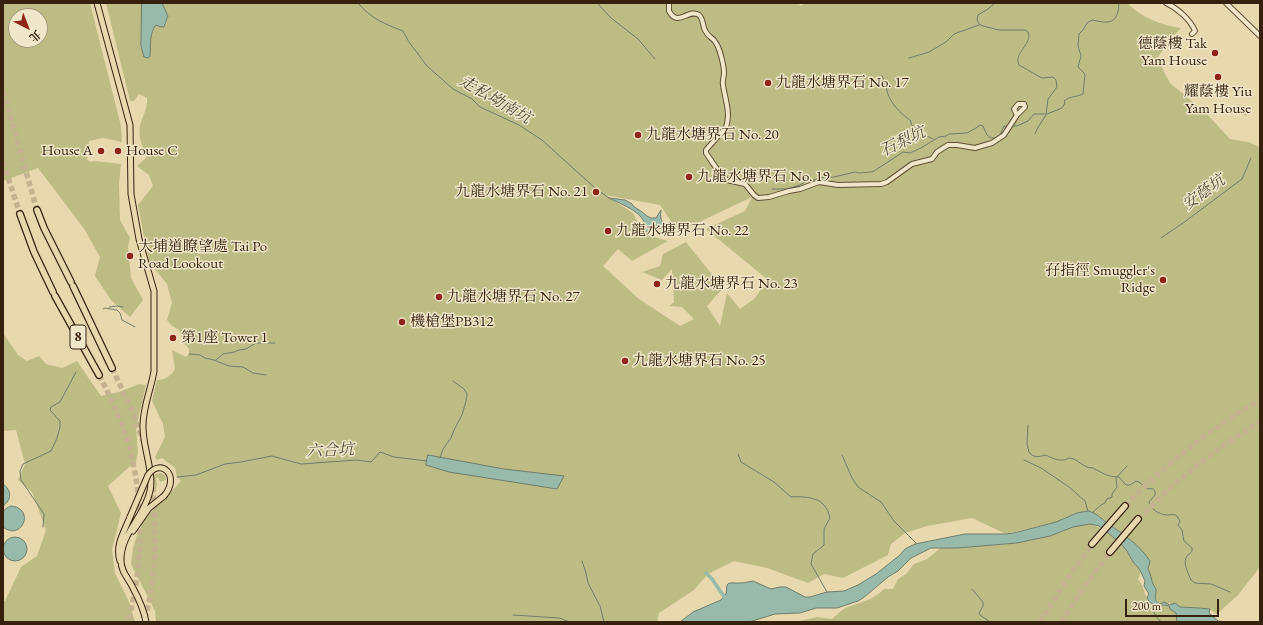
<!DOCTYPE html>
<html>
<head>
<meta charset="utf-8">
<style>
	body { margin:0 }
	#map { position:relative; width:1263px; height:625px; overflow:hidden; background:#e8d8ae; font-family:"EB Garamond","Noto Serif TC",serif }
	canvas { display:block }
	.frame { position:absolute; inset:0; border:4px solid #36210f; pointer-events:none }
	.north { position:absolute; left:8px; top:8px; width:40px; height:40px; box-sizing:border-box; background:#f0e6ca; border:1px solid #a6977f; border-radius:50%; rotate:138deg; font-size:11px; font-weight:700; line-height:16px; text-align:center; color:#36210f }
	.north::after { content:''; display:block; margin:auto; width:14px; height:18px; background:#8f2418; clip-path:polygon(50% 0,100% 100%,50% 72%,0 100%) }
	.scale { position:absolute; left:1125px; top:599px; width:94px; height:18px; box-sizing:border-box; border:2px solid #36210f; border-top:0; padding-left:5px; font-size:12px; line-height:14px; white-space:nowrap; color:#36210f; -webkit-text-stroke:3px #f0e6ca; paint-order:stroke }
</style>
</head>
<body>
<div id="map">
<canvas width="1263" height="625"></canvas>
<div class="frame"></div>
<div class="north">北</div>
<div class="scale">200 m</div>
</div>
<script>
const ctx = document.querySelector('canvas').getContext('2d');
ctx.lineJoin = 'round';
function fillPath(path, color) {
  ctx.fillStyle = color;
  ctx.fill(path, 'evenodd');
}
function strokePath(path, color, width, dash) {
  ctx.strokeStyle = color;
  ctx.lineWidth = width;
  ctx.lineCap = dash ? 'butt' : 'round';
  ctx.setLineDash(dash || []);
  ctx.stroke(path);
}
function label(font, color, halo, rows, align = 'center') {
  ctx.font = font + ' "EB Garamond","Noto Serif TC",serif';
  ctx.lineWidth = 3;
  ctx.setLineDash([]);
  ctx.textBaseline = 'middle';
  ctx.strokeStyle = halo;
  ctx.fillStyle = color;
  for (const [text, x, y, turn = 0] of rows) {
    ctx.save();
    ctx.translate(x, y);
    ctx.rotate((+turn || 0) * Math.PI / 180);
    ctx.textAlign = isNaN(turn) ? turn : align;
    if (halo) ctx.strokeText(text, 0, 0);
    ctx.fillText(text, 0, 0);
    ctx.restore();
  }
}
fillPath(new Path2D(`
	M3,3H90L121,126L122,142L103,138L89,141L87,160L91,162L95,161L121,164L119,184L120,220L130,238L128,247L131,278L143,300L130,317L111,300L95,276L100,257L85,230L38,168L3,181ZM16,16H40V40H16Z
	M106,3H142L141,46L144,57L148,58L150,56C150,46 149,33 155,25L163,28L166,24L168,18L162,3H797L801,6L804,3H1127C1142,18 1161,25 1181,28L1171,39L1158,57L1163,70L1170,83L1206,113L1230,139L1248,142L1260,147V567L1238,595L1217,614L1208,608L1186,610L1169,603H1160L1154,597L1145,558L1141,550L1129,538L1096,514L1089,511L1077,513L1056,522L1006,534L972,518L927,526L905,533L891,544L888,555L843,578L824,574L808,583L767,568L734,561L708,574L694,590L659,613L657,622H156L155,611L131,564L133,548L137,535L145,519L157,505L163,501L181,481L177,477L175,468L162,458L157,460L155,457L165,437L163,424L152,401L157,380C165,380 171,376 175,369L172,350L186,357L189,354V349L184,343L179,330L171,325L167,320L172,303L167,284L150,263L144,237L138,205L153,186L149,175L137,166L147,157C142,146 138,137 140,126C142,117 148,108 147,98L139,94L134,101H130ZM605,195L660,205L679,233L693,225L752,197L745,211L706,229L768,280L754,299L740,309L727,293L720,326L707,306L723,288L686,242L663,254L660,266L642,272L662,280L672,269L674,302L669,306L682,307L694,319L680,326L639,299L603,266L618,249L632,261L668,241L644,234L633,213Z
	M1238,104L1249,110L1246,116L1235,111Z
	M3,333L18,355L27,361L39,356L46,364L62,368L77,361L101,396L119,392L139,384L146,385L136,428L138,452L136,461L108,486L121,513L112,550L115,573L129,602L135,622H3V601H5L21,567L37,556L46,530L32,492L18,480L25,464L16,430L3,431Z
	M161,473L165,475L166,480L160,482L158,477L156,478L157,485L155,493L154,476L156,474Z
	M1090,524C1104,528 1116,538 1126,549C1131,556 1134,564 1140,570V575L1138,579C1144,585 1146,600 1149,603C1151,604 1156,606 1159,607C1166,604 1171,607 1177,611L1179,622H796L817,617L832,619C837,615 842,609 848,607C861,602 874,600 884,589H893L898,579L906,574L914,564L927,559L942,547L957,548L1017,543L1050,536L1073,527L1081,525Z`), '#bdbc85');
const water = new Path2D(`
	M142,3H162L168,16L164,27H161L156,25C149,33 151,46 150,56L148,58L144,57L141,46Z
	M609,198L625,200L632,204L633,206L642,212L647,216L651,218H656L661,210C659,224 665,224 674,232L673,237L664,229L658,228L653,231L645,232C649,213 622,205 609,198Z
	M428,455L504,469L564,476L557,489L449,472L426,465Z
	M3,484C12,490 12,500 3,506Z
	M11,506C36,508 22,542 3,527V511L7,508Z
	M1089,511C1096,513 1101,518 1107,523C1123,534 1139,544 1150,561L1148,569C1151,574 1151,579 1153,584C1154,586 1156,588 1156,590C1156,597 1153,599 1160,604L1164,602L1170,605L1175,603L1180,607L1199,608L1210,609L1209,613L1218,621L1227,622H1177L1176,613L1170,609L1169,606L1163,605L1159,607L1149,602L1147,597L1149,594L1144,586L1145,581L1140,570L1133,562L1127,551L1120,543L1107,532L1099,526L1090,524L1073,527L1050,536L1017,543L957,548H931L911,558L898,571L888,577L863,598L858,601L837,608H816L800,613L775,614L749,622H680L693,612L721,600L726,594L727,585L729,583H742L753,581L771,589L780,587H786L805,597H810L827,592L844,591L858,585L876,574L900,555L905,549L915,544L965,534H1006L1014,533L1056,522L1077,513Z
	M3 549a12 12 0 1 1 24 0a12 12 0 1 1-24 0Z`);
fillPath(water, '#97baaa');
strokePath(water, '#707d6c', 1);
strokePath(new Path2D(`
	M358,3C371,19 385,24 403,31L409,42L427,66L453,89L472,99L480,107L519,125L542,140L595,188L609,198
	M597,3L611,18L638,39L655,59
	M995,3L988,9L978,15L977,20L979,24L983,26L999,30H1025L1028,32C1033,44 1013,53 1019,65L1040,77L1042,78L1053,77L1056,80L1057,87L1048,99L1046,115L1037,129L1035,134
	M909,58L929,52L946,42L954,34L979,25
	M882,76C885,81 885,86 887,91C890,103 901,114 911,121V124L921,133L933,139
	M1047,114L1062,108L1065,103L1064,101C1070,96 1077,97 1083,94L1085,74L1078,67L1081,56L1078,46L1079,34L1083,30L1087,23L1092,20C1110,24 1118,24 1119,3
	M1012,126H1017L1028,121L1034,114H1045
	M772,189H787L800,185L805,182L825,177H834L855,172L859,173C864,172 869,173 874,171L903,152L910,153L921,148L939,137L946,136L949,134L967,133L976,128L980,125L983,126L987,135L991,138H995L1000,135L1004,126H1008
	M1161,238L1183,223L1242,179L1251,158
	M109,307L117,306L123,307
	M103,309L105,308L117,310L120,313L122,320L135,327
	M189,354L200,355L205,358L214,360L229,366L243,367L253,373L266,375
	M216,360L223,354L234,352L239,350L246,349L256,343H275
	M1028,425L1027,444L1029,452C1033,458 1039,457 1045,455C1051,457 1057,461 1063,460C1066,460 1068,458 1070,458C1079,459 1082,468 1093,468C1103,473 1107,477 1119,477L1126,485H1130L1136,481L1139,482L1147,489C1153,488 1156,489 1155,495L1149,502C1150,509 1159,514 1166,515C1170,515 1172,514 1176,515L1180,521L1178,525L1182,530L1184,541L1192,548C1193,554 1188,553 1186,558C1183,564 1189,575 1191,580L1195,583L1211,584L1230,592
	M738,454L741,462L774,482L791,497C799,496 817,497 823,504C827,508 829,513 830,518L824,529V545L813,554L811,564L827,592
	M842,455L852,478L858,487L881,502L894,521L916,543
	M440,458L443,449L451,438L454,430L462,415L466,401L467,394L464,389L453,381
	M1024,460L1041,468L1069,487L1085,501L1088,511
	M177,477L196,475L225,464L241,462L272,456L301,464L357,460L371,462L380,452L394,457L427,461
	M1117,477L1127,466
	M1093,512L1101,505L1105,503L1107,499L1112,497V494L1117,487L1116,478
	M43,527L44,514L21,480L20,471L23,464L51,451L57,438L60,427V421L50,410L51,407L60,402L76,372
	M582,561L586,573L588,583L600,606L604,622
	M972,589L983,602V606L979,613L980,615L990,622
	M1154,604C1151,610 1156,619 1162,622
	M513,615L559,618L570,622`), '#707d6c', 1);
strokePath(new Path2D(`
	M706,573L712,579L727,601`), '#97baaa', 3.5);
strokePath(new Path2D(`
	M3,91L37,210
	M3,162L20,214
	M112,368L130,406L143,441
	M99,375C108,392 116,409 123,427C145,491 145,557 128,622
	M1125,506C1167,463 1208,430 1260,400
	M1138,519C1175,481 1215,449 1260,422
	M145,619C157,574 157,529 152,483
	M1040,622L1068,578L1092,544
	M1061,622L1083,589L1110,552`), '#c4b38e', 5.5, [5.5, 3]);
const minor = new Path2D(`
	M669,3V11C678,28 688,8 699,15C704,19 702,27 706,32C708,37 714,38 716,43C720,49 724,66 724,73C724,77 722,81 723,85C725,99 731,113 726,127L706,150V153L721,175L727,180L745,184L754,195L758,198L769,197L789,191L800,189L819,182L838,185L881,184L887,182L912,164L932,159L937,152L948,145H957L975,148L992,143L1004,135L1017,115L1025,107L1024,104H1018L1014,109L1017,115
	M1166,3C1177,8 1190,19 1195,31L1192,34
	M1226,3L1260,36`);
const major = new Path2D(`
	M97,3L130,125L131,194L139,239L154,291V371C151,390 142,409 143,428C143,447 154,473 150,491C145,516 120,534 121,561C121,572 129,579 133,588C139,599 144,610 146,622
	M133,531L149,508L164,496
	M120,561C115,545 124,532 130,517`);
const highway = new Path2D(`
	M37,210L44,228L71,282
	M20,214L34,252L53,292
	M73,286L112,368
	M55,296L99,375
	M1092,544L1125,506
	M1110,552L1138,519`);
strokePath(minor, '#624f37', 6);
strokePath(major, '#36210f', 7);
strokePath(highway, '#36210f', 8);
strokePath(minor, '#f0e6ca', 4);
strokePath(major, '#e8d8ae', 5);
strokePath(highway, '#e8d8ae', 5.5);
const majorBridge = new Path2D(`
	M130,517L148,475C161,457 181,476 164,496`);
strokePath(majorBridge, '#36210f', 7, []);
strokePath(majorBridge, '#e8d8ae', 5);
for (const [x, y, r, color] of [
	[1215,53,4,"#8f2418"],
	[1218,77,4,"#8f2418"],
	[768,83,4,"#8f2418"],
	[638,135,4,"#8f2418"],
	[101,151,4,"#8f2418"],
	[118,151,4,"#8f2418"],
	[689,177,4,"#8f2418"],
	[596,192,4,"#8f2418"],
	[608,231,4,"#8f2418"],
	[130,256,4,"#8f2418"],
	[1163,280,4,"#8f2418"],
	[657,284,4,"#8f2418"],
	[439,297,4,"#8f2418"],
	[402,322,4,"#8f2418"],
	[173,338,4,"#8f2418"],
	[625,361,4,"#8f2418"]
]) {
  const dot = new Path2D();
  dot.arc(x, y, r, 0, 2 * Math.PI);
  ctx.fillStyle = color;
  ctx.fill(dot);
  strokePath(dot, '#f0e6ca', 1.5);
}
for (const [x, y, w] of [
	[78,337,16]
]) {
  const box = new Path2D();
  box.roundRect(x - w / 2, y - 12, w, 24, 3);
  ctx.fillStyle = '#f0e6ca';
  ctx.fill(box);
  strokePath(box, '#36210f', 1);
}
label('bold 14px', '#36210f', null, [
	["8",78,337]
]);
label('15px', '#36210f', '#f0e6ca', [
	["德蔭樓 Tak",1207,44,"right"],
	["Yam House",1207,61,"right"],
	["九龍水塘界石 No. 17",776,83],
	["耀蔭樓 Yiu",1218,92,"center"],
	["Yam House",1218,109,"center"],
	["九龍水塘界石 No. 20",646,135],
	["House A",93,151,"right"],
	["House C",126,151],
	["九龍水塘界石 No. 19",697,177],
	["九龍水塘界石 No. 21",588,192,"right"],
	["九龍水塘界石 No. 22",616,231],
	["大埔道瞭望處 Tai Po",138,247],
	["Road Lookout",138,264],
	["孖指徑 Smuggler's",1155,271,"right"],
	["Ridge",1155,288,"right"],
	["九龍水塘界石 No. 23",665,284],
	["九龍水塘界石 No. 27",447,297],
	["機槍堡PB312",410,322],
	["第1座 Tower 1",181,338],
	["九龍水塘界石 No. 25",633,361]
], 'left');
label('italic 16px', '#534f3e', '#f0e6ca', [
	["走私坳南坑",495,100,30],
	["石梨坑",903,142,-26],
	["安蔭坑",1204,193,-36],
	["六合坑",330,451,-3]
]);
</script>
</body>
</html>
